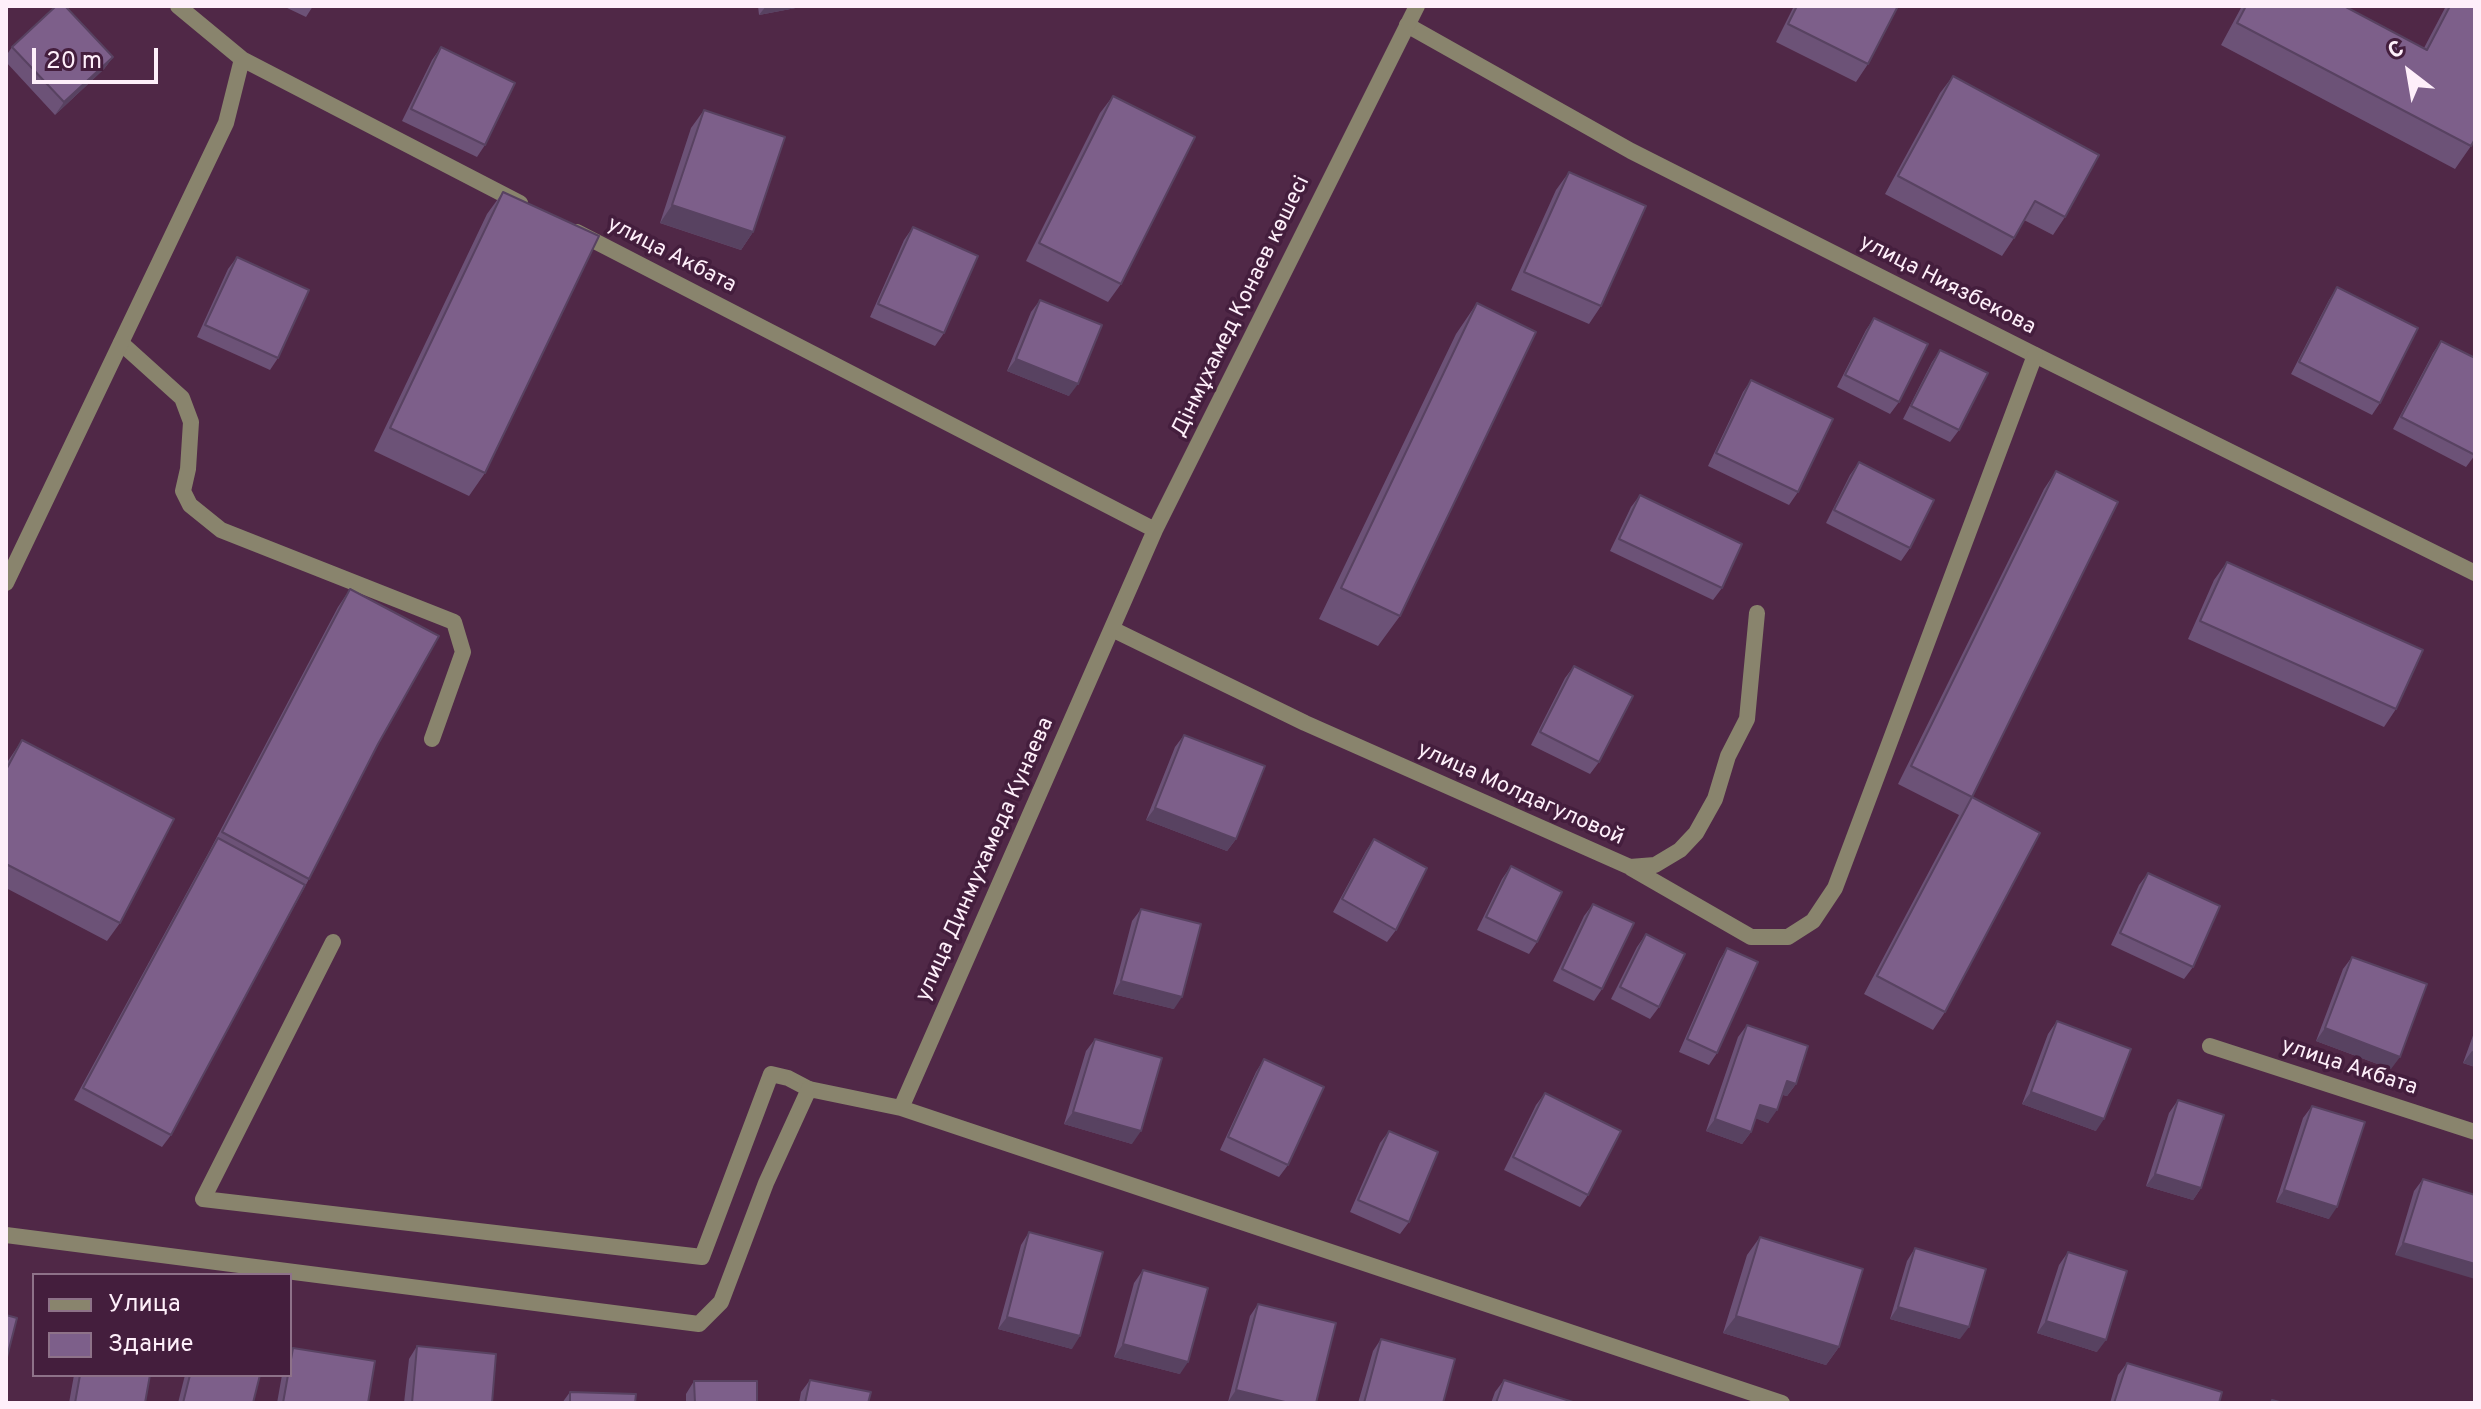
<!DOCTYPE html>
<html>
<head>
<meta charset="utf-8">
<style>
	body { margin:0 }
	#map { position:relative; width:2481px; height:1409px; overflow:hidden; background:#502847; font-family:Overpass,sans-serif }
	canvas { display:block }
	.frame { position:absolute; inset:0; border:8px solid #feeffa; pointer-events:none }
	.legend { position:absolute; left:32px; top:1273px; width:260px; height:104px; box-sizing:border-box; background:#441e3d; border:2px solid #8e7289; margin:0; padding:10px 14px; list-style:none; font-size:24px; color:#feeffa }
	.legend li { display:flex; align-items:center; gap:16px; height:40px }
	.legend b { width:40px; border:2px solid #8e7289 }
	.north { position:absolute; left:2369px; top:32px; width:80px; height:80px; -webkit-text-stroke:6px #441e3d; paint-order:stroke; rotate:329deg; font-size:22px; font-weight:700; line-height:32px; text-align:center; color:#feeffa }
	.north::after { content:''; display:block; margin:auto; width:28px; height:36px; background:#feeffa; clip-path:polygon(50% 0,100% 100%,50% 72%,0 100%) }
	.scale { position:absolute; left:32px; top:48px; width:126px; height:36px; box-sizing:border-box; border:4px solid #feeffa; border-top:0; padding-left:10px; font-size:24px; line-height:28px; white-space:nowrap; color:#feeffa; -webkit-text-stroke:6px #441e3d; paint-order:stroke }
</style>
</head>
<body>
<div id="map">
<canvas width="2481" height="1409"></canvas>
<div class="frame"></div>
<ul class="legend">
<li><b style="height:10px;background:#89846d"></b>Улица</li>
<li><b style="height:22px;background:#7d5f8a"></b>Здание</li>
</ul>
<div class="north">С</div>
<div class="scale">20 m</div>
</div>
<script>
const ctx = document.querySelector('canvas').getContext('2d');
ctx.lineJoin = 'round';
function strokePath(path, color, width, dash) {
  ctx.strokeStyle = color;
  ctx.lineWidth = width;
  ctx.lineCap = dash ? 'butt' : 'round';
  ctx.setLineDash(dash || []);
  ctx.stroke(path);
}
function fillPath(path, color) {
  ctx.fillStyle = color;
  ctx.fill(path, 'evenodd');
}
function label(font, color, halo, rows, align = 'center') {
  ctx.font = font + ' Overpass,sans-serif';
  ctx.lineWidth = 7;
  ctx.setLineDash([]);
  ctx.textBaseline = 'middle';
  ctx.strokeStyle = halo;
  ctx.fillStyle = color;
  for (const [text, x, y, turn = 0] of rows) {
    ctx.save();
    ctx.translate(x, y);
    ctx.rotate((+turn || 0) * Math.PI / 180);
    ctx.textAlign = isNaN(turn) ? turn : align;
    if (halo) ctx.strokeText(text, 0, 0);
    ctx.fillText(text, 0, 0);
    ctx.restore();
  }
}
strokePath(new Path2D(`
	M1407,25L1631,151L2035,355L2475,573
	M121,343L182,398L191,422L188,469L183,491L190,505L221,530L454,622L463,652L432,739
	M333,942L203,1199L702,1257L771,1074L788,1078L809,1089`), '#89846d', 16);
strokePath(new Path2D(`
	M178,6L242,59L520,203
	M577,232L1155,530
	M6,583L226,123L242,59
	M1112,629L1305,723L1630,867L1655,865L1680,850L1696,833L1715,799L1728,756L1747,719L1757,613
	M1631,868L1751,937H1788L1813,921L1835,888L2035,355
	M2210,1046L2475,1132
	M901,1108L1155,530L1417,6
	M6,1235L699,1324L721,1302L766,1183L809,1089L901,1108L1782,1403`), '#89846d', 16);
fillPath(new Path2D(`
	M283,6H313L306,17Z
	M758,6H806L759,15Z
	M1794,6H1898L1868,64L1856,82L1776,42Z
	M2242,6H2344L2424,48L2446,6H2475L2471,146L2455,169L2221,45Z
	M12,47L113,57L104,69L55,115L6,62V56Z
	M441,47L485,145L477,157L402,121L432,60Z
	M1953,76L2065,217L2053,235L2024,220L2014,238L2002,256L1885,194L1940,93Z
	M1113,96L1121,284L1108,302L1026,261L1100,113Z
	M704,110L753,232L741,250L660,223L691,128Z
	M1569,172L1601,306L1589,324L1511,290L1556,190Z
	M503,192L485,473L469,496L374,451L487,214Z
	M913,227L944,333L935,346L870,317L904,240Z
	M237,257L278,358L270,370L197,337L228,269Z
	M2337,287L2380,403L2372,415L2291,374L2329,300Z
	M1040,300L1069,396L1007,371L1031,312Z
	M1477,303L1400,616L1378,646L1319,619L1456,334Z
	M1874,318L1899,402L1890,414L1837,387L1866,330Z
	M2441,341L2475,455L2466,467L2393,429L2433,353Z
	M1940,350L1959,430L1950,442L1903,419L1932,362Z
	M1751,380L1798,492L1789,505L1708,466L1743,392Z
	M1859,462L1910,548L1901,561L1826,523L1850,475Z
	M2056,471L1972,797L1945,1012L1933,1030L1864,994L1959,815L1898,784L2044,489Z
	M1640,495L1722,588L1713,600L1610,551L1631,507Z
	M2227,562L2396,709L2384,727L2188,639L2214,580Z
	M350,589L378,744L309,879L171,1135L162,1147L74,1100L210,850L338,607Z
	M1574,666L1599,762L1590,774L1531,745L1565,678Z
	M1184,735L1236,839L1227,851L1146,820L1175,747Z
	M22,740L120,923L107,941L6,888V764Z
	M1374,839L1396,930L1387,942L1333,912L1366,851Z
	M1511,866L1537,942L1529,954L1477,930L1502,879Z
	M2148,873L2193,967L2184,979L2111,945L2139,885Z
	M1593,904L1602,989L1594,1001L1553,981L1584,916Z
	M1141,909L1174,1009L1113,994L1132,921Z
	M1646,934L1659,1007L1650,1019L1611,999L1637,947Z
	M1727,948L1717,1053L1709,1065L1679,1052L1719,961Z
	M2352,957L2391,1069L2316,1041L2343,969Z
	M2057,1021L2096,1131L2022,1104L2048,1034Z
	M1747,1025L1796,1084L1787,1096L1783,1095L1768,1123L1756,1118L1751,1132L1742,1144L1706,1131L1738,1037Z
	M2475,1030V1067L2463,1063Z
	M1095,1039L1132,1144L1064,1124L1086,1051Z
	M1264,1059L1288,1165L1279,1177L1220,1150L1256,1072Z
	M1545,1093L1588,1195L1580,1207L1504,1170L1536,1105Z
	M2178,1100L2201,1188L2193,1200L2146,1186L2169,1113Z
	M2312,1106L2329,1219L2276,1202L2303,1118Z
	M1389,1131L1409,1222L1400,1234L1350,1212L1380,1143Z
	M2423,1179L2475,1195L2395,1255L2414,1191Z
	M1029,1232L1072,1349L998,1329L1021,1245Z
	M1760,1237L1839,1347L1826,1365L1723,1333L1747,1255Z
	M1915,1248L1960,1339L1890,1319L1907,1261Z
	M2068,1252L2097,1352L2037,1333L2059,1265Z
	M1143,1270L1180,1374L1114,1357L1134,1283Z
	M1258,1304L1316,1403H1232L1228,1402L1250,1316Z
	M1381,1339L1443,1403H1358L1373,1351Z
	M417,1346L492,1403H404L409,1359Z
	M293,1348L368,1403H277L282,1375H290V1352Z
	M2127,1363L2219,1403H2110L2118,1375Z
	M74,1375H150L145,1403H69Z
	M185,1375H260L253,1403H178Z
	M810,1380L868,1403H799L801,1392Z
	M1504,1380L1576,1403H1491L1495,1392Z
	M694,1381L757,1403H686V1394Z
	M570,1392L635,1403H562Z`), '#6c5277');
fillPath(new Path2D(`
	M766,6H806L759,15Z
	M113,57L104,69L55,115L64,102Z
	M672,205L753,232L741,250L660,223Z
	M1016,359L1078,384L1069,396L1007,371Z
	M1155,808L1236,839L1227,851L1146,820Z
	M1121,981L1182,997L1174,1009L1113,994Z
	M2325,1028L2400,1057L2391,1069L2316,1041Z
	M2472,1051L2475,1052V1067L2463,1063Z
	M1787,1081L1796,1084L1787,1096L1779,1094Z
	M2031,1092L2104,1119L2096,1131L2022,1104Z
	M1760,1105L1777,1110L1768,1123L1752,1117Z
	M1073,1112L1141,1131L1132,1144L1064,1124Z
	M1715,1119L1751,1132L1742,1144L1706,1131Z
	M2155,1174L2201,1188L2193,1200L2146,1186Z
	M2284,1190L2337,1207L2329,1219L2276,1202Z
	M2403,1243L2475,1264V1279L2395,1255Z
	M1898,1307L1969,1327L1960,1339L1890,1319Z
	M1736,1316L1839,1347L1826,1365L1723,1333Z
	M1007,1317L1080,1336L1072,1349L998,1329Z
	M2046,1321L2106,1340L2097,1352L2037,1333Z
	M1123,1344L1188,1362L1180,1374L1114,1357Z
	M1236,1390L1289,1403H1232L1228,1402Z`), '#584261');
const building = new Path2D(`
	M56,6H65L113,57L64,102L12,47Z
	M1797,6H1898L1868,64L1788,24Z
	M2246,6H2344L2427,50L2450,6H2475V139L2471,146L2237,23Z
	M441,47L515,83L485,145L411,109Z
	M1953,76L2099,155L2065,217L2035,201L2014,238L1898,176Z
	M1113,96L1195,137L1121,284L1039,243Z
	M704,110L785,137L753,232L672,205Z
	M1569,172L1646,206L1601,306L1524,272Z
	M503,192L599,236L485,473L390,428Z
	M913,227L978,256L944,333L878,304Z
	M237,257L309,290L278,358L205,325Z
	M2337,287L2418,328L2380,403L2299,362Z
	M1040,300L1102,325L1078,384L1016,359Z
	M1477,303L1536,332L1400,616L1341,588Z
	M1874,318L1928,344L1899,402L1845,375Z
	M2441,341L2475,358V455L2401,417Z
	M1940,350L1988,373L1959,430L1911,406Z
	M1751,380L1833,419L1798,492L1716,453Z
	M1859,462L1934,500L1910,548L1834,510Z
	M2056,471L2118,502L1972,797L1911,766Z
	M1640,495L1742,544L1722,588L1619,539Z
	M2227,562L2423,650L2396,709L2200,621Z
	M350,589L439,636L378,744L309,879L222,832Z
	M1574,666L1633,696L1599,762L1540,732Z
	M1184,735L1265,766L1236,839L1155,808Z
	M22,740L174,819L120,923L6,864V770Z
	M1972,797L2040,833L1945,1012L1877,976Z
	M218,838L305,885L171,1135L83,1088Z
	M1374,839L1427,868L1396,930L1342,899Z
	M1511,866L1562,892L1537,942L1486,917Z
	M2148,873L2220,906L2193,967L2120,933Z
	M1593,904L1634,923L1602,989L1562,969Z
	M1141,909L1201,924L1182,997L1121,981Z
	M1646,934L1685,954L1659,1007L1620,987Z
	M1727,948L1758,962L1717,1053L1687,1039Z
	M2352,957L2427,984L2400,1057L2325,1028Z
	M2057,1021L2131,1049L2104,1119L2031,1092Z
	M1747,1025L1808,1046L1796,1084L1787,1081L1777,1110L1760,1105L1751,1132L1715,1119Z
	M1095,1039L1162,1058L1141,1131L1073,1112Z
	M1264,1059L1324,1087L1288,1165L1228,1137Z
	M1545,1093L1621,1131L1588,1195L1513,1157Z
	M2178,1100L2224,1115L2201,1188L2155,1174Z
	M2312,1106L2365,1122L2337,1207L2284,1190Z
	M1389,1131L1438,1152L1409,1222L1358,1200Z
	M2423,1179L2475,1195V1264L2403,1243Z
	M1029,1232L1103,1252L1080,1336L1007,1317Z
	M1760,1237L1863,1269L1839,1347L1736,1316Z
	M1915,1248L1986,1269L1969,1327L1898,1307Z
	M2068,1252L2127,1271L2106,1340L2046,1321Z
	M1143,1270L1208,1288L1188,1362L1123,1344Z
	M1258,1304L1336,1323L1316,1403H1289L1236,1390Z
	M6,1315L17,1318L6,1361Z
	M1381,1339L1455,1359L1443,1403H1364Z
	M417,1346L496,1354L492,1403H412Z
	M293,1348L375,1361L368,1403H283L288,1375H290V1365Z
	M2127,1363L2222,1392L2219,1403H2114Z
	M80,1375H150L145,1403H75Z
	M190,1375H260L253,1403H183Z
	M810,1380L871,1392L868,1403H805Z
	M1504,1380L1576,1403H1496Z
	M694,1381H757V1403H695Z
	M570,1392L636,1394L635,1403H570Z
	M2272,1400L2283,1403H2271Z`);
fillPath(building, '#7d5f8a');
strokePath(building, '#584261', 2);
label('22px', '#feeffa', '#441e3d', [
	["улица Акбата",671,256,27],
	["улица Ниязбекова",1947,286,27],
	["Дінмұхамед Қонаев көшесі",1242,307,-64],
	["улица Молдагуловой",1520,795,24],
	["улица Динмухамеда Кунаева",986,860,-66],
	["улица Акбата",2349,1068,18]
]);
</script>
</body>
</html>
